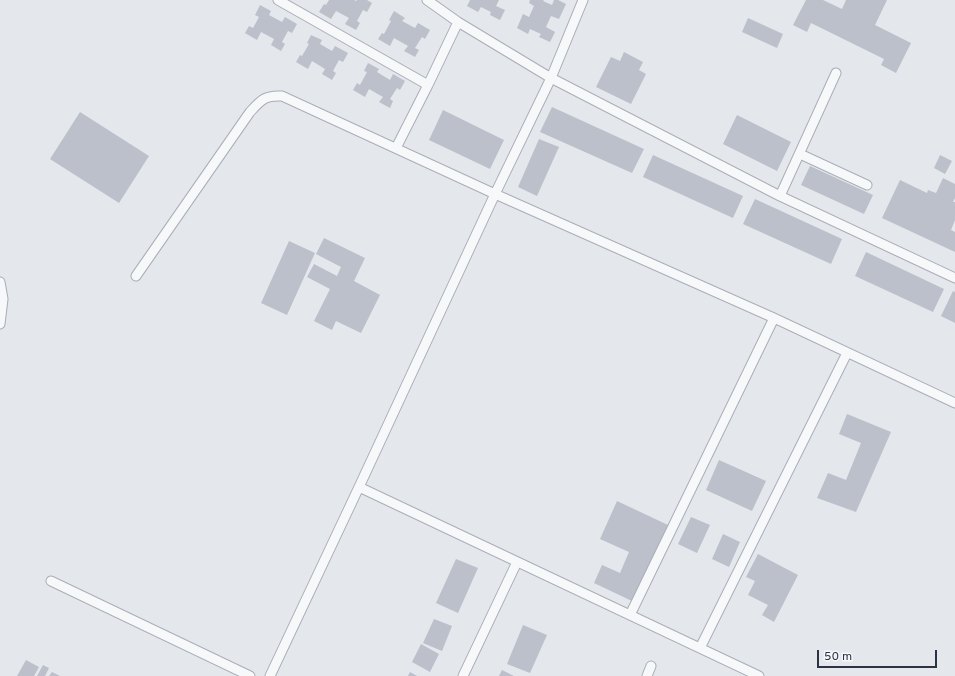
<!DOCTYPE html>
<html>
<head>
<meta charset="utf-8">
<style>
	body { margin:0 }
	#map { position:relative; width:955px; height:676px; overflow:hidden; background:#e4e7ec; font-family:Overpass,sans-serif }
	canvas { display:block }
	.scale { position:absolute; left:817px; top:650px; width:120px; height:18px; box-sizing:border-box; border:2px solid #2b3445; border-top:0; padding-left:5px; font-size:12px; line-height:14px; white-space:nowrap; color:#2b3445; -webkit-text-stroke:3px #f4f6f9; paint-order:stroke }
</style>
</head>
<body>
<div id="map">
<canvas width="955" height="676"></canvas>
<div class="scale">50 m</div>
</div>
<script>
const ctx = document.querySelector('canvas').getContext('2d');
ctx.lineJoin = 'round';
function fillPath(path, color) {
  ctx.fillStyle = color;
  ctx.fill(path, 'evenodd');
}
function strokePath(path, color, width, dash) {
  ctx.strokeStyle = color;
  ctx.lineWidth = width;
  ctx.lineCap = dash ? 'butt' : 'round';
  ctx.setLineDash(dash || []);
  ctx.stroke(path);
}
fillPath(new Path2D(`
	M329,0H354L356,1L357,0H367L372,3L367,12L363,10L357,21L360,23L356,30L345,24L349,18L336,11L331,19L319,12L324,4L326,5Z
	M470,0H499L496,6L505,10L500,20L490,15L491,12L481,7L478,12L467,6Z
	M530,0H544L543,1L552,5L554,0H558L566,4L559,19L551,16L546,27L555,32L550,42L539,37L541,34L530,29L528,34L517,28L523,14L529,17L534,6L529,3Z
	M806,0H823L842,9L846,0H887L875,25L911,43L896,73L881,65L884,59L811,23L807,32L793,25Z
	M260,5L271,11L269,15L282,22L285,17L297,24L292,33L288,31L282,42L285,44L281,51L271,45L274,39L261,32L257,40L245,33L249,26L253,28L259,17L255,15Z
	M394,11L405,18L402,21L415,28L418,23L430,30L425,39L422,37L415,48L419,50L415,57L404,51L408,46L394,38L390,46L378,39L382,33L384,34L391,21L389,20Z
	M748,18L783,34L777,48L742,32Z
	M311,35L322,40L320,44L332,51L335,46L348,53L343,62L339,60L333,71L336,73L332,80L322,74L325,69L312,61L308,69L296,62L300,55L302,56L309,44L307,43Z
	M624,52L643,62L639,70L646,74L631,104L596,87L611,57L620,61Z
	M368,63L379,69L377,72L390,80L393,74L405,81L400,90L397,88L390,99L393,101L390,108L379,102L383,97L369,89L365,97L353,90L357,83L360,85L367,72L364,71Z
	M552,107L644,149L632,173L540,132Z
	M443,110L504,140L490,169L429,140Z
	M80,112L149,156L119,203L50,159Z
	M737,115L791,142L777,171L723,144Z
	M539,139L559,147L537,196L518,187Z
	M653,155L743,196L733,218L643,177Z
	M940,155L952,161L945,174L934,168Z
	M810,166L873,195L864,214L801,185Z
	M943,178L955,184V198L953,202H955V220L951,230L955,232V252L882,218L900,180L927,193L928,190L936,193Z
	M755,199L842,239L831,264L743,224Z
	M324,238L365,258L354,281L380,295L361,333L336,321L332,330L314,321L330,289L307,277L314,264L337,276L341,267L316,254Z
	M289,241L315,253L287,315L261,303Z
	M866,252L944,289L933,312L855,276Z
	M953,291L955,292V323L941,316Z
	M847,414L891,432L856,512L817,498L828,473L846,480L861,443L839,434Z
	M719,460L766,481L752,511L706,490Z
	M617,501L668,525L634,602L594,583L602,565L620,573L629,552L600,539Z
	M691,517L710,525L697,553L678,544Z
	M723,534L740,542L729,567L712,559Z
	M758,554L798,575L774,622L762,615L768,605L748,595L755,581L746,577Z
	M456,559L478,568L458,613L436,603Z
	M434,619L452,626L442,651L423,643Z
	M523,625L547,635L530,673L507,664Z
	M421,644L439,654L430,672L412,662Z
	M26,660L39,667L34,676H17Z
	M43,665L49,668L45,676H37Z
	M502,670L514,676H499Z
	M52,672L60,676H49Z
	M410,672L417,676H408Z`), '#bbc0ca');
const lane = new Path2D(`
	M278,0L428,85
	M427,0L458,22L551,78L780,196L955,278
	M396,148L428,85L458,22
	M800,154L867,185
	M780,196L836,73
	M136,276L250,112C261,100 265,95 282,96L495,194L774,318L955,403
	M0,282L3,299L0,324
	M359,487L759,676
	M51,581L250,676
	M630,615L774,318
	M700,648L847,353
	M270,676L359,487L495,194L551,78L583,0
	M463,676L517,562
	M647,676L651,666`);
strokePath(lane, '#a9aeb7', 11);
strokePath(lane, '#f7f8fa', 9);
</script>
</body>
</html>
